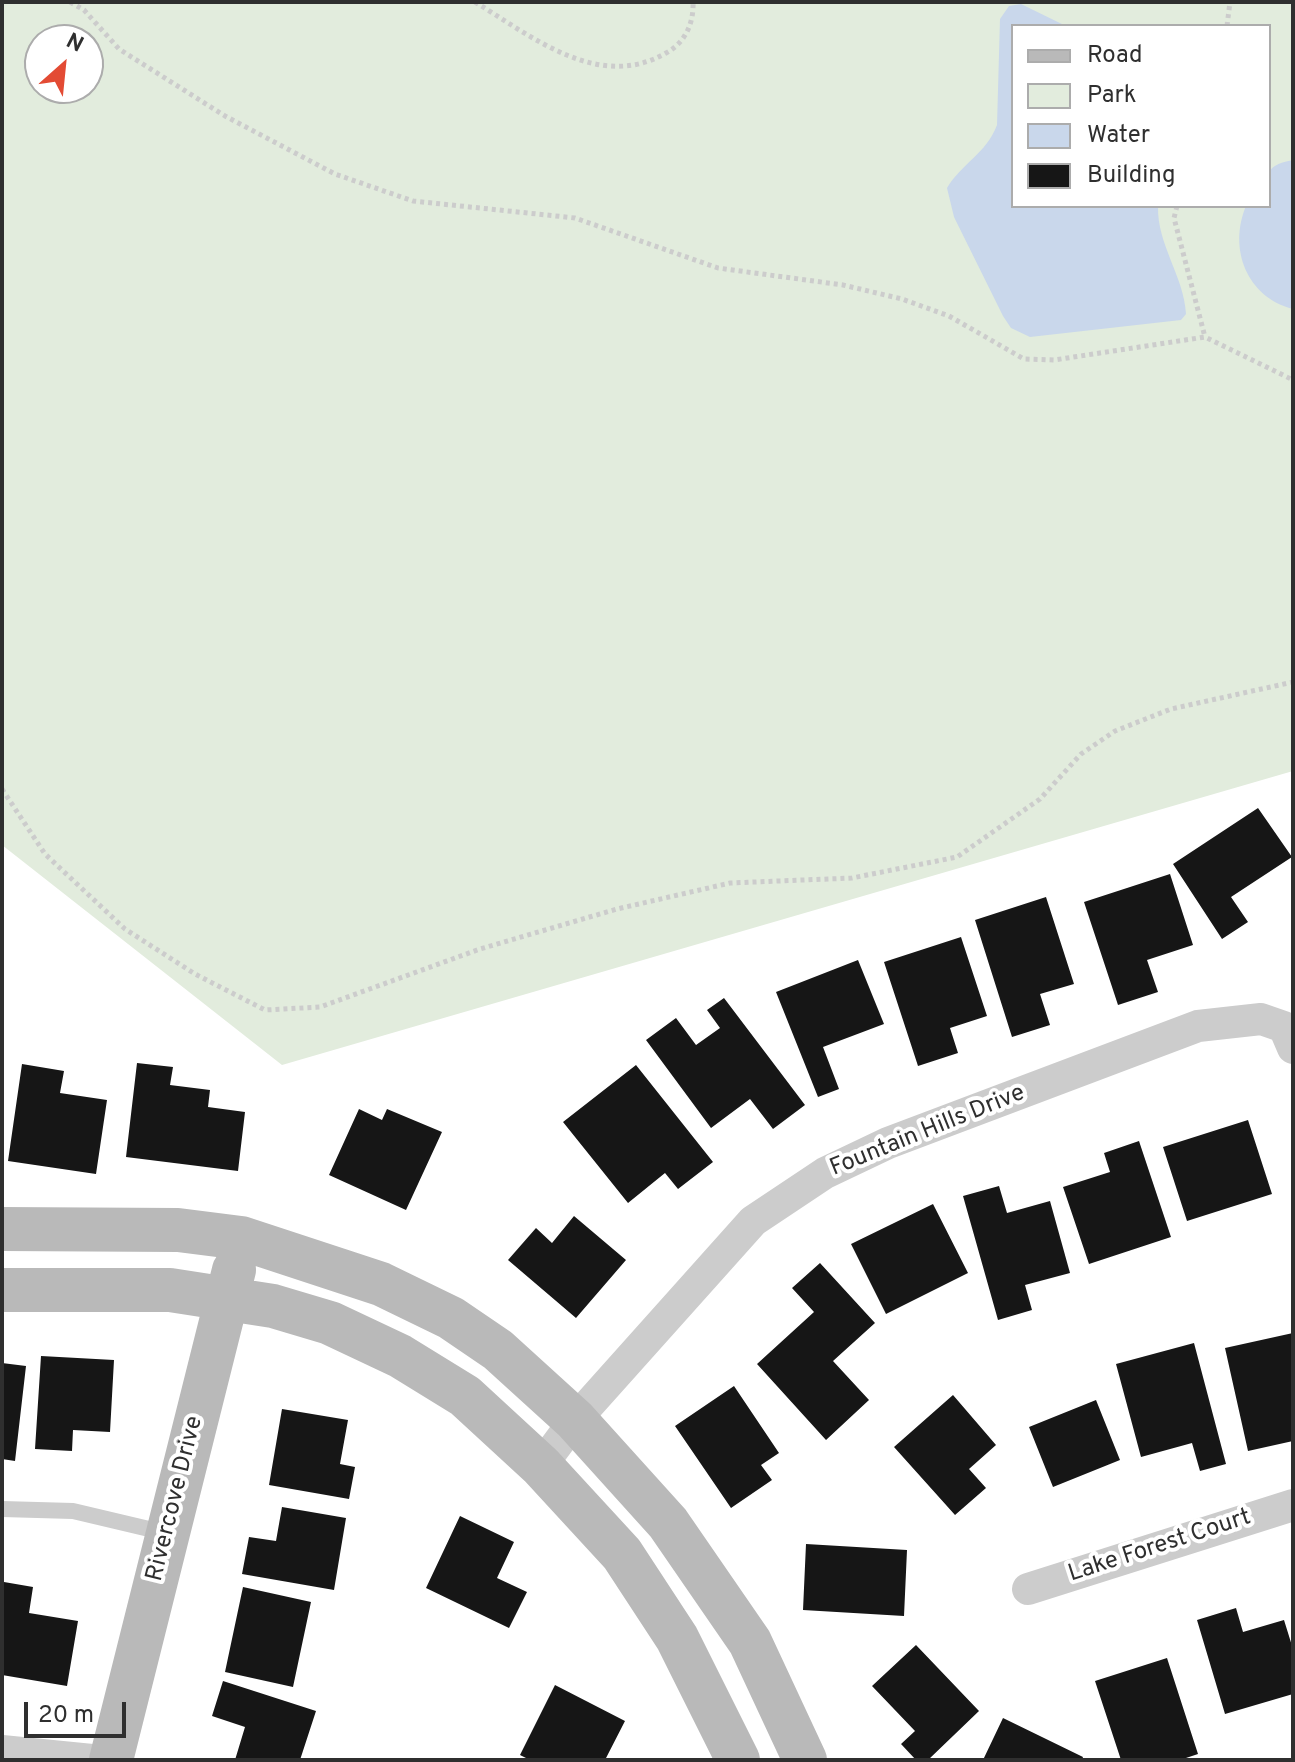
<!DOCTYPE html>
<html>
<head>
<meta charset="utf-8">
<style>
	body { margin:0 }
	#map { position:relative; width:1295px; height:1762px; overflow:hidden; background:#fff; font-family:Overpass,sans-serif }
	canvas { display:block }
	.frame { position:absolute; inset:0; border:4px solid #2f2f2f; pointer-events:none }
	.legend { position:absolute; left:1011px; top:24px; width:260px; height:184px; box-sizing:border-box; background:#fff; border:2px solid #acacac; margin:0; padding:10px 14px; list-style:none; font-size:24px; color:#2f2f2f }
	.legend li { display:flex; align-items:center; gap:16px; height:40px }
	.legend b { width:40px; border:2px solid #acacac }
	.north { position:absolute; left:24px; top:24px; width:80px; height:80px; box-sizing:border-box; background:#fff; border:2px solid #acacac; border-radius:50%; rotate:27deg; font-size:22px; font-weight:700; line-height:32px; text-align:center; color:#2f2f2f }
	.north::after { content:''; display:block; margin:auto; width:28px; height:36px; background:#e34b34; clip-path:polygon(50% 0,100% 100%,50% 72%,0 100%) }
	.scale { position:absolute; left:24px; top:1702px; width:102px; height:36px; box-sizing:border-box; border:4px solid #2f2f2f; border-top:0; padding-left:10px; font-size:24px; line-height:28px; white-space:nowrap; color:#2f2f2f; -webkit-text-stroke:6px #fff; paint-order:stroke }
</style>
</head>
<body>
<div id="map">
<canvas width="1295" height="1762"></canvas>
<div class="frame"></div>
<ul class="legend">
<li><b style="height:10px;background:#b9b9b9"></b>Road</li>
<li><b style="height:22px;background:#e2ecdd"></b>Park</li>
<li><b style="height:22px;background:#c9d7eb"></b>Water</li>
<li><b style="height:22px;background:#161616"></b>Building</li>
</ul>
<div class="north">N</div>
<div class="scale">20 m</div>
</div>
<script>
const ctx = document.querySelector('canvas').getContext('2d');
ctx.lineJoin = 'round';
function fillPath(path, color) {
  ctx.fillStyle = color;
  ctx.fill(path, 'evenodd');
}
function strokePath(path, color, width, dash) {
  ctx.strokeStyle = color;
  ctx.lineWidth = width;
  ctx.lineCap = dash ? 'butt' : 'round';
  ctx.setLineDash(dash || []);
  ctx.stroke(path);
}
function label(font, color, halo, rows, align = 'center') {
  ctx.font = font + ' Overpass,sans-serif';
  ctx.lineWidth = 8;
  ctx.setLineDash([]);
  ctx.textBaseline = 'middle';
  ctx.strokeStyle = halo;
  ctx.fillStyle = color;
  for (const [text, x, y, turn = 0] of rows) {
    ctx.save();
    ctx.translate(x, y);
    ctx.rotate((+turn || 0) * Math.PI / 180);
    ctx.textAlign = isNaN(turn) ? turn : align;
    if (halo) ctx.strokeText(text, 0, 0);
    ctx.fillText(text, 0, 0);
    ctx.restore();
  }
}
fillPath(new Path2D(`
	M2,2H1293V771L282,1065L2,845ZM1013,26H1269V206H1013ZM40,40H88V88H40Z`), '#e2ecdd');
fillPath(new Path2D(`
	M1021,4L1066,26H1013V206H1158C1157,245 1184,276 1186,314L1181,320L1030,337L1011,328L1003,316L954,217L947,188C962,163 986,154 997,125L1000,19L1009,6Z
	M1293,160V309C1247,297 1228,249 1246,206H1269C1269,177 1260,166 1293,160Z`), '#c9d7eb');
fillPath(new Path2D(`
	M1258,808L1292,857L1231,897L1248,922L1222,939L1173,864Z
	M1170,874L1193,945L1147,960L1158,992L1118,1005L1084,902Z
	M1046,897L1074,984L1040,994L1050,1025L1012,1037L975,920Z
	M961,937L987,1016L950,1028L958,1053L918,1066L884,962Z
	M858,960L884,1024L823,1047L839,1089L818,1097L776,992Z
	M724,998L805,1105L773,1129L750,1099L711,1128L646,1040L676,1018L696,1045L720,1028L707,1010Z
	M137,1063L173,1067L170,1085L210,1090L208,1107L245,1112L238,1171L126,1157Z
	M22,1064L64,1071L60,1093L107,1100L96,1174L8,1161Z
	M636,1065L713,1162L678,1189L665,1173L628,1203L563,1122Z
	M359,1109L382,1120L387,1109L442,1132L406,1210L329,1175Z
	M1248,1120L1272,1194L1187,1221L1163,1147Z
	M1139,1141L1171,1237L1089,1264L1063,1187L1110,1172L1104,1153Z
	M999,1186L1007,1213L1050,1201L1070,1273L1025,1285L1032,1310L998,1320L963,1196Z
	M933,1204L968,1273L886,1314L851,1244Z
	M574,1216L626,1260L576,1318L508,1260L536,1228L552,1243Z
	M820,1263L875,1323L833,1361L869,1400L826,1440L757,1364L814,1312L792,1288Z
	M1293,1333V1441L1248,1451L1225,1348Z
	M1194,1343L1226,1464L1200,1471L1192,1443L1141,1457L1116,1364Z
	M41,1356L114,1360L110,1432L73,1430L72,1451L35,1449Z
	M2,1363L26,1366L15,1461L2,1459Z
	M734,1386L779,1453L761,1465L772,1480L731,1508L675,1426Z
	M953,1395L996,1445L969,1469L986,1488L955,1515L894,1447Z
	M1096,1400L1120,1460L1053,1487L1029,1427Z
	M282,1409L348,1420L340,1464L355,1467L349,1499L269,1485Z
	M282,1507L346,1518L334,1590L242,1574L249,1537L276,1541Z
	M460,1516L514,1542L497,1578L527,1592L509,1628L426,1588Z
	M806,1544L907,1550L904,1616L803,1610Z
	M4,1582L33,1587L29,1613L78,1621L67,1686L2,1675Z
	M243,1587L311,1602L293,1687L225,1672Z
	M1236,1608L1243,1632L1284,1620L1293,1649V1694L1225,1714L1197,1620Z
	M916,1645L979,1711L928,1760H916L901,1744L915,1731L872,1686Z
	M1167,1658L1198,1754L1180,1760H1121L1095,1681Z
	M223,1681L316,1711L300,1760H235L245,1727L212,1716Z
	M555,1685L625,1721L605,1760H530L520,1755Z
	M1003,1718L1083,1757L1082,1760H983Z`), '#161616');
strokePath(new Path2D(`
	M70,2L84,10L119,49L225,116L335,174L413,201L575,218L718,268L843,285L902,299L949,316L1024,359L1054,360L1205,337L1293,380
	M475,2C531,36 599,92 666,53C685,43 694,23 693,2
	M1227,26L1230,2
	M1177,206L1174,218L1205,337
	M2,789L45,854L125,929L195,974L265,1010L320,1007L480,949L617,909L730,883L852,878L957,857L1040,799L1081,754L1115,731L1171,709L1293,682`), '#ccc', 5, [4, 4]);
strokePath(new Path2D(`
	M2,1509L73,1511L166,1533`), '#ccc', 16);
strokePath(new Path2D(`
	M541,1466L575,1420L753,1221L825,1173L888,1143L1198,1026L1261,1019L1284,1027L1293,1048
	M1028,1589L1293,1505
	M2,1751L92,1760`), '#ccc', 32);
strokePath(new Path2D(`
	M2,1229L178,1230L241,1238L381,1284L451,1318L498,1350L575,1420L668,1523L750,1642L805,1760
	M2,1290H170L273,1306L330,1323L400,1356L465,1396L541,1466L622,1554L677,1638L738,1760
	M111,1760L234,1270`), '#b9b9b9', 44);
label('24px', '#2f2f2f', '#fff', [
	["Fountain Hills Drive",928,1132,-22],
	["Rivercove Drive",176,1499,-76],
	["Lake Forest Court",1160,1547,-18]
]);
</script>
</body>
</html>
